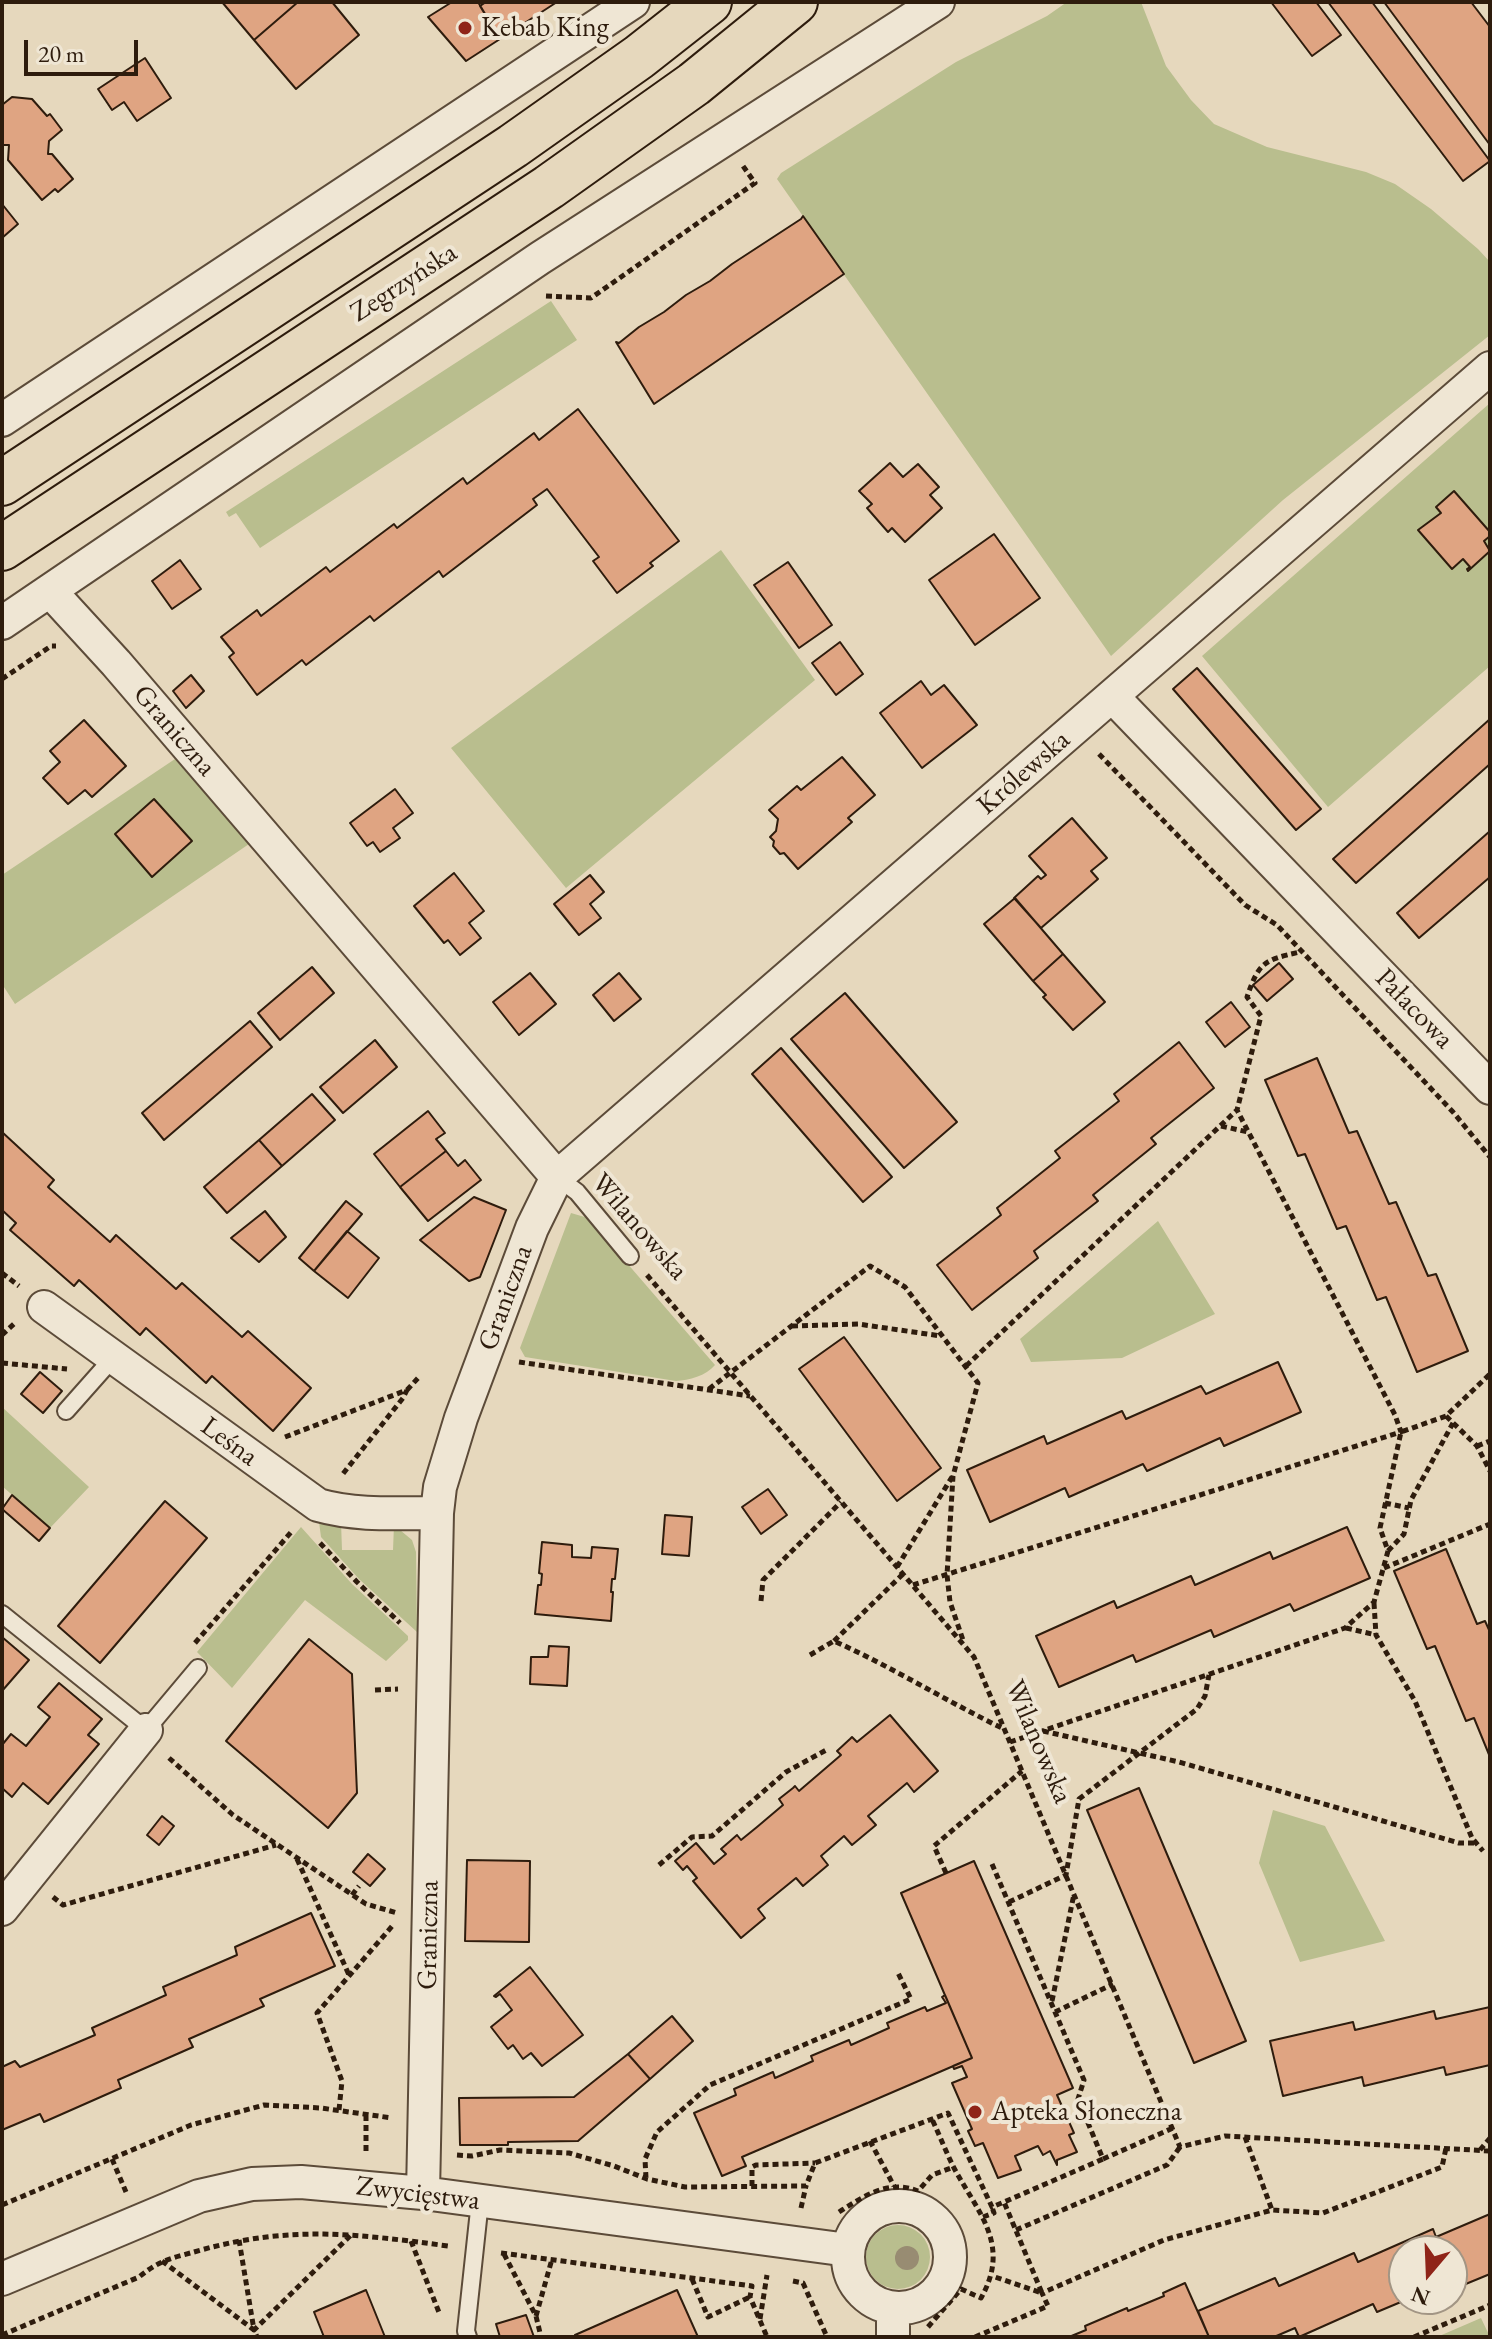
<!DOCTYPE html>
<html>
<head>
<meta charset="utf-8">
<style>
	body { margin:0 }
	#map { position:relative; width:1492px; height:2339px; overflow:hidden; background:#e6d8bd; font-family:"EB Garamond",serif }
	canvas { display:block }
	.frame { position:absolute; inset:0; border:4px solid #2e1c0d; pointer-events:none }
	.north { position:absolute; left:1388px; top:2235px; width:80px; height:80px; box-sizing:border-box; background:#efe6d4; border:2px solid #a29584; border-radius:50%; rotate:199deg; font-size:22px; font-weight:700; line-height:32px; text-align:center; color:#2e1c0d }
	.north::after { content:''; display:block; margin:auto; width:28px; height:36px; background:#8f2418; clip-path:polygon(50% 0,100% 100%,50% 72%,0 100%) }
	.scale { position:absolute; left:24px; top:40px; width:114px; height:36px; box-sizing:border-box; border:4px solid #2e1c0d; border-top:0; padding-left:10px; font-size:24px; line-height:28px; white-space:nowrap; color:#2e1c0d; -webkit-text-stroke:6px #efe6d4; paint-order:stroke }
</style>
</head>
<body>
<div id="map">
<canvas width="1492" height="2339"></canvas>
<div class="frame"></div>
<div class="north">N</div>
<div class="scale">20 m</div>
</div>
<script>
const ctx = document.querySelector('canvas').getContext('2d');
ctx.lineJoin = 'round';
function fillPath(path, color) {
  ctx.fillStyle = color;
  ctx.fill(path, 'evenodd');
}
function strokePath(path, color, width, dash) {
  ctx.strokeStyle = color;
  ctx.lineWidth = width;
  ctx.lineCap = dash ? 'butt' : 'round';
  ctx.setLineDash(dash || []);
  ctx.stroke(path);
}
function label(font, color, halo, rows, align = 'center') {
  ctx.font = font + ' "EB Garamond",serif';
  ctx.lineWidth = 8;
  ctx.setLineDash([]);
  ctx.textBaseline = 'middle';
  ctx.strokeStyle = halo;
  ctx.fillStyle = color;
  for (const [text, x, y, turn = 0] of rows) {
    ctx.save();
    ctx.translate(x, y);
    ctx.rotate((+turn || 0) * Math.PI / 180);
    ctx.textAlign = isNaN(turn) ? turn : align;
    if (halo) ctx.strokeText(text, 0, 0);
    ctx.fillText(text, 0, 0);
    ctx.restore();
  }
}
fillPath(new Path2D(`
	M1067,2H1141L1166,66L1191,100L1214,124L1267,147L1366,172L1395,184L1431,209L1478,249L1490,262V335L1283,500L1111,656L777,179L781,173L956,62L1047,16Z
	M551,301L577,340L260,548L236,513L229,517L226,512Z
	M1490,403V666L1328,807L1202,656Z
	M721,550L815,680L566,888L451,748Z
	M175,759L249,844L15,1004L2,984V875Z
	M571,1213L588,1218L715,1365C706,1376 689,1380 676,1381L525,1357L520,1348Z
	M1158,1221L1215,1314L1122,1358L1031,1362L1020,1339Z
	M2,1407L89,1487L50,1528L2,1486Z
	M319,1522H341L342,1550H393L394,1525L412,1540L416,1552L417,1632L359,1579L321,1537Z
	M301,1527L352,1584L408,1636V1640L386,1661L305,1600L232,1688L197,1652Z
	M1273,1810L1325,1826L1385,1941L1300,1962L1259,1863Z
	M866 2257a32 32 0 1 1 64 0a32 32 0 1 1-64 0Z
	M1481,2318L1490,2337H1437Z`), '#b9be8e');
const building = new Path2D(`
	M222,2H298L254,40Z
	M298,2H332L359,35L296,89L254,40Z
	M452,2H478L500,39L466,61L428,17Z
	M486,2H557L500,39L480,6Z
	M1271,2H1316L1341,35L1312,56Z
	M1328,2H1372L1490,161L1463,181Z
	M1384,2H1471L1490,27V145Z
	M145,58L171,98L137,121L124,102L112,110L98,89Z
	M12,97L32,99L47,116L50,114L62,130L49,141L48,154H52L73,179L58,192L55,189L42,200L8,160L9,145H2V105Z
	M2,204L18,224L2,238Z
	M803,216L844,274L654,404L616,342L619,343L639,327L664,312L686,295L710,281L732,264L801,219Z
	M578,409L679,541L650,563L653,566L617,593L593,561L599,557L547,489L533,499L537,505L443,577L439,571L374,621L370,616L306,665L302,660L257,695L229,657L234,653L221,637L257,610L261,616L326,567L330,572L394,524L397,528L463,478L467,484L534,433L539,440Z
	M890,463L903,477L918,464L939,487L930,495L942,508L905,542L892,528L888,532L867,508L872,504L859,491Z
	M1454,491L1490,532V536L1484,541L1490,551L1468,571L1467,569L1470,567L1463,559L1452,569L1418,530L1441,513L1436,507Z
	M994,534L1040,598L975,645L929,580Z
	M180,560L201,589L172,609L152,581Z
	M788,562L832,625L799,648L754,585Z
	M840,642L863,674L836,695L812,663Z
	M1197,668L1321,809L1296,830L1173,689Z
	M191,675L204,691L186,708L173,691Z
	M921,681L931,695L944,685L977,725L922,768L880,713Z
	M1490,719V764L1356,883L1333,859Z
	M84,720L126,766L92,797L85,790L68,804L43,778L60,762L50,751Z
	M842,757L875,795L848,818L852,822L798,869L784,853L780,854L773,846L774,841L770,837L776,831L778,819L769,810L797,786L801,790Z
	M395,789L413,813L393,828L400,838L380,852L373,842L367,846L350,823Z
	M154,799L192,841L152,877L115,834Z
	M1072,818L1107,858L1091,871L1098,879L1041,928L1014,898L1038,876L1041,879L1046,875L1029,856Z
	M1490,831V877L1419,938L1397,913Z
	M454,873L484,911L469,923L481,938L460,955L448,940L444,943L414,906Z
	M590,875L604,892L590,904L601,918L579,935L554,904Z
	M1015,898L1063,954L1033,981L984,924Z
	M1063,954L1105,1002L1073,1030L1043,997L1046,995L1033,981Z
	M1279,963L1293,979L1267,1001L1253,985Z
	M312,967L334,993L280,1040L258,1013Z
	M530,973L556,1004L519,1035L493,1002Z
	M619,973L641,999L614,1021L593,995Z
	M845,993L957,1122L904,1168L791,1039Z
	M1231,1002L1250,1027L1225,1047L1206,1022Z
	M250,1021L272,1047L164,1140L142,1113Z
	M375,1040L397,1067L343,1113L320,1087Z
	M1179,1042L1214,1088L1151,1138L1156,1144L1093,1195L1098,1201L1034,1251L1038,1258L972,1310L937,1265L1001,1215L997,1208L1060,1158L1055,1151L1119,1101L1114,1094Z
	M781,1048L892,1177L863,1202L752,1074Z
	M1317,1058L1349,1133L1357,1131L1389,1204L1396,1202L1428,1276L1436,1274L1468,1351L1417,1372L1386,1297L1377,1300L1346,1226L1337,1229L1305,1154L1298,1156L1265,1080Z
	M312,1094L335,1120L282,1166L259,1140Z
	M428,1111L445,1133L436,1139L446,1151L400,1187L374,1154Z
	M2,1132L54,1180L48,1187L110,1242L116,1235L176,1289L182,1283L242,1337L248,1331L311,1388L273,1431L212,1376L206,1383L146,1328L140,1335L79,1280L74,1286L10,1230L16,1223L2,1210Z
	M259,1140L282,1166L227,1213L204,1187Z
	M446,1151L458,1166L465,1160L481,1180L428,1221L400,1187Z
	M474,1197L506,1210L480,1277L469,1281L420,1240Z
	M346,1201L362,1214L314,1271L299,1258Z
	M265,1211L286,1237L259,1262L231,1238Z
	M347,1231L379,1258L348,1298L314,1271Z
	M844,1337L941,1468L897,1501L799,1369Z
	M1278,1362L1301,1412L1224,1446L1220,1438L1147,1471L1143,1464L1069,1497L1065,1488L990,1522L967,1470L1044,1436L1047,1444L1122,1411L1126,1419L1201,1386L1206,1394Z
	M40,1372L62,1391L43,1413L21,1394Z
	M768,1489L787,1515L761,1534L742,1507Z
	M12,1495L50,1528L39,1541L2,1509Z
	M165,1501L207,1538L100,1663L58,1626Z
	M665,1515L692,1517L689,1556L662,1554Z
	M1347,1527L1370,1578L1294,1611L1290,1604L1214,1637L1211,1630L1136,1662L1133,1655L1059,1687L1036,1636L1114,1601L1117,1608L1191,1576L1195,1585L1270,1552L1273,1559Z
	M542,1542L572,1545V1557L591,1558L592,1547L618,1549L615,1579H612L611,1592H613L611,1621L535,1614L538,1585H541L542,1574L539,1573Z
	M1446,1549L1477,1624L1485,1621L1490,1632V1757L1474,1718L1466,1721L1435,1646L1427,1649L1394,1571Z
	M2,1637L29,1660L2,1691Z
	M309,1639L352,1674L357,1793L328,1828L226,1741Z
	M549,1646L569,1647L567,1686L530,1684L531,1657H548Z
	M59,1683L102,1719L88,1735L99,1744L48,1804L23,1783L12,1797L2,1788V1745L11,1734L26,1746L50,1717L38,1707Z
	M890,1715L938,1771L914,1792L907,1783L868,1816L876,1825L852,1845L844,1836L821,1856L828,1865L803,1886L796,1878L758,1909L765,1918L741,1938L693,1881L697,1878L687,1866L683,1870L675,1861L696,1843L714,1864L726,1854L721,1849L737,1835L741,1840L757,1827L783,1805L779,1799L793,1788L795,1786L799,1791L841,1755L837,1751L850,1739L852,1737L857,1742Z
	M1139,1788L1246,2041L1194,2063L1087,1810Z
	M162,1816L174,1826L159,1845L147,1835Z
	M368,1854L385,1869L370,1886L353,1872Z
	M467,1860L530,1861L529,1942L465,1941Z
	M974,1861L1073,2088L1057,2095L1074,2133L1069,2135L1077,2152L1057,2160V2165L1050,2151L1043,2155L1038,2146L1015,2156L1021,2170L998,2178L983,2143L975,2146L968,2131L972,2129L952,2083L967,2077L962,2066L954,2069L953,2066L972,2058L901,1893Z
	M311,1913L335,1966L260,1999L264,2006L189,2039L193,2047L118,2080L121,2088L44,2122L40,2114L2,2130V2067L15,2061L20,2067L95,2035L92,2028L166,1995L163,1987L237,1955L235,1947Z
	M530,1967L583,2035L542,2066L531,2053L523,2059L513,2045L508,2049L491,2027L512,2010L500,1994L496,1997L494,1996Z
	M945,1995L972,2058L742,2157L746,2166L722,2176L694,2113L736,2095L734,2089L773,2072L775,2078L813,2061L811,2056L849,2040L851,2045L889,2028L887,2023L925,2007L927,2011L946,2003L942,1997Z
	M1490,2007V2065L1446,2075L1444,2067L1364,2086L1362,2077L1283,2096L1270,2041L1353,2022L1355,2030L1434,2011L1436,2019Z
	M672,2016L693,2041L650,2079L628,2054Z
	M628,2054L650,2079L578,2141L508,2142V2145H460L459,2098L574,2097Z
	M1490,2214V2274L1456,2288L1452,2280V2251H1404V2299H1408L1377,2312L1373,2304L1299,2337L1295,2328L1274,2337H1209L1198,2311L1275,2278L1279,2286L1354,2253L1358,2262L1433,2229L1436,2237Z
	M1185,2283L1209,2337H1069L1086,2330L1085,2326L1127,2308L1128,2311L1164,2296L1163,2293Z
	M366,2290L385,2337H324L314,2312Z
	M677,2290L698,2337H576L575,2335Z
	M526,2315L534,2337H500L496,2324Z`);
fillPath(building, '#dfa482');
strokePath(building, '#2e1c0d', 2);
const lane = new Path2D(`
	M557,1177L577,1192L630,1256
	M66,1411L113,1358
	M2,1614L146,1730L198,1668
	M468,2337L466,2331L480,2201`);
const street = new Path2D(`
	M2,420L633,2
	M50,591L116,663L557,1177
	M2,623L540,258L938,2
	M1112,696L1490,1088
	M44,1307L318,1505C356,1516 398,1513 437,1513
	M2,1909L146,1730
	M423,2193L437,1513L440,1487L461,1418L532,1228L557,1177L1490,368
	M848 2257a51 51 0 1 1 102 0a51 51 0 1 1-102 0Z
	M2,2279L199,2196L252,2184L301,2182L423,2193L848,2250
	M893,2308V2337`);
const primary = new Path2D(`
	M2,483L513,146L639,57L709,2
	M2,548L549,187L694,84L795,2`);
strokePath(lane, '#5c4b39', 20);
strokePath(street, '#5c4b39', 36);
strokePath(primary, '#2e1c0d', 48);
strokePath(new Path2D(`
	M546,296L591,298L755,183L743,166
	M2,679L51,646H56
	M1099,754L1245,905L1277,925L1453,1112L1490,1157
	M1221,1126L1248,1132
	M2,1273L19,1286
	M647,1275L974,1657L1180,2147L1225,2136L1490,2151
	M792,1326L858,1324L941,1336
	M2,1335L16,1322
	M519,1362L750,1396
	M2,1363L67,1369
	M966,1366L1237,1110L1261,1016L1247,997C1259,962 1264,960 1300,952
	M709,1389L870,1266L905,1287L978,1383L953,1476L947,1575L950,1602L963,1640
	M407,1390L418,1378
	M1446,1416L1477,1446L1490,1471
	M285,1437L407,1390L403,1398L342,1475
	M1477,1446L1490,1441
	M1385,1503L1409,1508
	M320,1543L357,1582L400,1623
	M1388,1551L1404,1534L1411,1500L1453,1423
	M897,1567L952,1477
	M1384,1568L1490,1524
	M913,1585L1401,1432L1395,1415L1237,1110
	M761,1601L763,1580L841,1502
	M1374,1603L1376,1635L1415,1701L1472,1838L1483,1851
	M1346,1628L1376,1635
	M834,1641L903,1574
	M195,1643L293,1530
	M810,1655L834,1641C892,1667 946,1701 1004,1729
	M375,1690L398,1689
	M1043,1731L1179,1762L1459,1843H1475
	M1010,1742L1345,1628L1374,1602L1388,1551L1380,1528L1401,1432L1446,1416L1490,1374
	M169,1758L233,1815L366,1904L397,1913
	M297,1859L349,1975
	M992,1864L1084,2080L1078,2099L1103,2159L1004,2202
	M659,1865L692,1837L712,1836L786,1772L828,1749
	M946,1873L934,1846L1022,1771
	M352,1895L359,1886
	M53,1897L63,1905L276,1845
	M1009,1902L1066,1875L1079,1799L1197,1709L1205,1696L1209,1675
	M1052,2001L1074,1894
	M1055,2012L1113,1984
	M339,2110L342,2081L317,2013L394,1924
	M366,2115V2154
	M1245,2137L1272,2210
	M870,2141L894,2186
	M1480,2150L1490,2138
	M457,2155L472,2156L500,2150L569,2153L614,2166L647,2179L685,2187L806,2186L815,2163L948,2113L992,2207L1004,2202L1042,2293L992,2276
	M112,2159L126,2192
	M1103,2159L1173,2128
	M646,2178L645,2159L657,2132L710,2085L911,1999L897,1971
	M752,2186V2167L756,2165L815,2163
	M2,2205L191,2125L264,2105L321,2108L392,2118
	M801,2208L806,2186
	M839,2212C864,2196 889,2179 918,2191L932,2175L954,2167
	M983,2217L994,2213L992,2207
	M1016,2230L1167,2165L1180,2147
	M239,2240L254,2330L352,2234
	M411,2241L440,2315
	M501,2253L752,2286L750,2297L767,2337
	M504,2254L536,2316L541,2337
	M162,2261L254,2330L257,2337
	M692,2279L708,2317L750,2297
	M793,2281L803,2283L827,2337
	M536,2316L552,2259
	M760,2319L767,2275
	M928,2327L961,2289L981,2298C1011,2245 979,2214 954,2168C946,2152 939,2134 931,2117
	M2,2335L139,2277C162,2258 174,2258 201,2250C292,2225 357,2234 448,2246
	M975,2337L1048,2306L1042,2293L1164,2240L1272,2210L1323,2213L1442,2167L1446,2148
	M1414,2337L1490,2305`), '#2e1c0d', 5, [6, 4]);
strokePath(lane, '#efe6d4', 16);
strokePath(street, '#efe6d4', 32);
strokePath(primary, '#e6d8bd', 44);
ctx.fillStyle = '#988c72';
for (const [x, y] of [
	[907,2258]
]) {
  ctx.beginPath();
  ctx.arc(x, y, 12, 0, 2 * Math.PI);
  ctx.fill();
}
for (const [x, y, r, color] of [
	[465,28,8,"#8f2418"],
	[975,2112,8,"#8f2418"]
]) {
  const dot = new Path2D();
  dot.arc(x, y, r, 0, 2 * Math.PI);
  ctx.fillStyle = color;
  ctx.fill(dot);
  strokePath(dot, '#efe6d4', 3);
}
label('28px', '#2e1c0d', '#efe6d4', [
	["Kebab King",481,28],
	["Apteka Słoneczna",991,2112]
], 'left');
label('28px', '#2e1c0d', '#efe6d4', [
	["Zegrzyńska",404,283,-33],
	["Graniczna",174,731,49],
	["Królewska",1024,773,-41],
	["Pałacowa",1414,1009,46],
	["Wilanowska",639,1227,49],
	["Graniczna",506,1298,-70],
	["Leśna",229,1442,36],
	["Wilanowska",1038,1742,67],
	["Graniczna",429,1935,-89],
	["Zwycięstwa",418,2194,7]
]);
</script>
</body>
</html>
